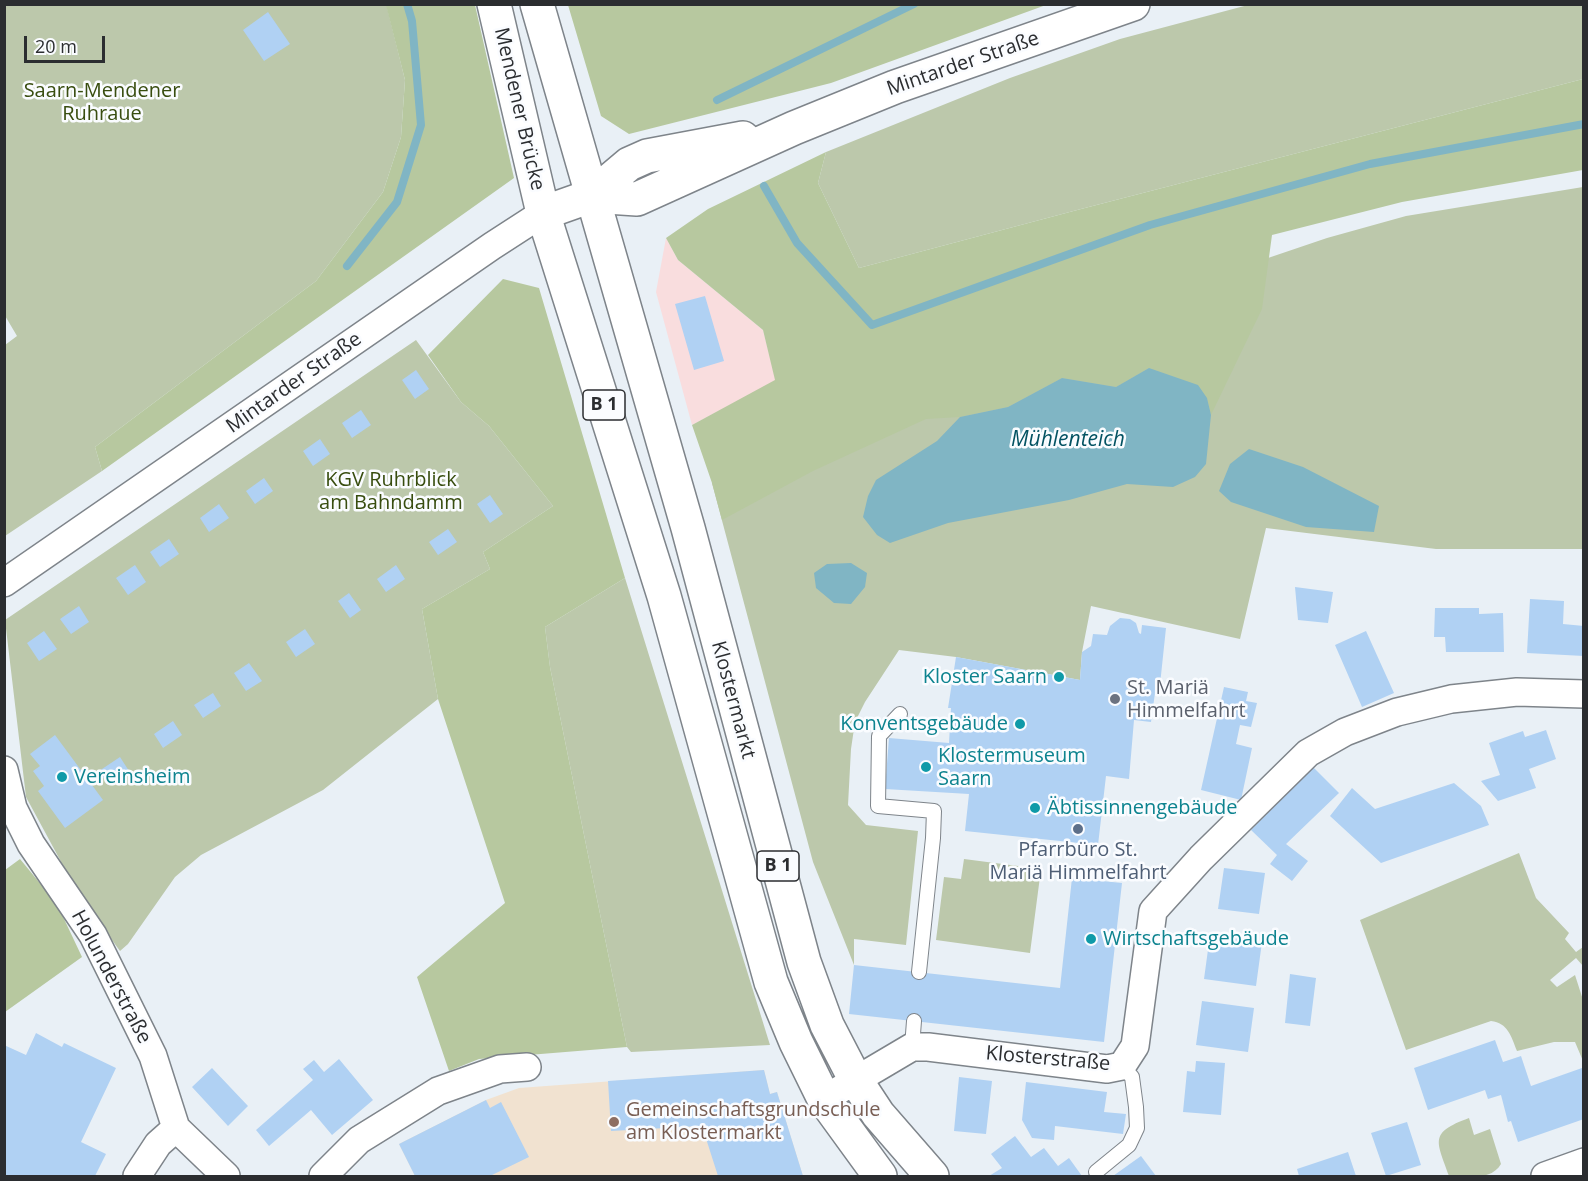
<!DOCTYPE html>
<html>
<head>
<meta charset="utf-8">
<style>
	body { margin:0 }
	#map { position:relative; width:1588px; height:1181px; overflow:hidden; background:#e9f0f6; font-family:"Open Sans",sans-serif }
	canvas { display:block }
	.frame { position:absolute; inset:0; border:6px solid #2b2d30; pointer-events:none }
	.scale { position:absolute; left:24px; top:36px; width:81px; height:27px; box-sizing:border-box; border:3px solid #2b2d30; border-top:0; padding-left:8px; font-size:18px; line-height:21px; white-space:nowrap; color:#2b2d30; -webkit-text-stroke:4px #fafcff; paint-order:stroke }
</style>
</head>
<body>
<div id="map">
<canvas width="1588" height="1181"></canvas>
<div class="frame"></div>
<div class="scale">20 m</div>
</div>
<script>
const ctx = document.querySelector('canvas').getContext('2d');
ctx.lineJoin = 'round';
function fillPath(path, color) {
  ctx.fillStyle = color;
  ctx.fill(path, 'evenodd');
}
function strokePath(path, color, width, dash) {
  ctx.strokeStyle = color;
  ctx.lineWidth = width;
  ctx.lineCap = dash ? 'butt' : 'round';
  ctx.setLineDash(dash || []);
  ctx.stroke(path);
}
function label(font, color, halo, rows, align = 'center') {
  ctx.font = font + ' "Open Sans",sans-serif';
  ctx.lineWidth = 5;
  ctx.setLineDash([]);
  ctx.textBaseline = 'middle';
  ctx.strokeStyle = halo;
  ctx.fillStyle = color;
  for (const [text, x, y, turn = 0] of rows) {
    ctx.save();
    ctx.translate(x, y);
    ctx.rotate((+turn || 0) * Math.PI / 180);
    ctx.textAlign = isNaN(turn) ? turn : align;
    if (halo) ctx.strokeText(text, 0, 0);
    ctx.fillText(text, 0, 0);
    ctx.restore();
  }
}
fillPath(new Path2D(`
	M666,238L678,260L763,330L776,381L692,425L656,292Z`), '#f9ddde');
fillPath(new Path2D(`
	M764,1070L770,1094L777,1092L803,1176H415L399,1144L486,1100L519,1088Z`), '#f1e2d0');
fillPath(new Path2D(`
	M5,5H393L387,7L405,80L401,137L383,192L316,281L95,447L102,471L5,536V345L17,336L4,314Z
	M1248,5H1583V79L1081,209L859,268L818,183L826,152L1010,78L1120,39Z
	M1583,187V549H1436L1266,528L1240,639L1091,606L1082,652L1080,680L956,657L899,650L865,702L855,722L851,749L848,805L866,825L918,831L906,945L854,939V965L813,862L712,483L1268,258L1327,238L1406,216Z
	M416,340L461,402L489,426L553,506L483,552L490,569L422,609L438,699L323,790L201,855L175,877L128,944L120,951L79,895L26,797L5,620Z
	M625,578L770,1045L631,1052L627,1047L550,667L545,627Z
	M1519,853L1536,898L1569,933L1565,939L1576,952L1583,947V966L1576,958L1550,980L1557,987L1575,975L1583,1000V1061L1575,1042H1554L1517,1051C1511,1036 1508,1023 1491,1021L1406,1050L1360,920Z
	M964,859L1041,869L1030,953L936,940L944,877L961,879Z
	M1469,1118L1474,1135L1490,1129L1501,1164C1491,1181 1467,1177 1449,1176C1437,1141 1428,1133 1469,1118Z`), '#bcc8ab');
fillPath(new Path2D(`
	M386,5H475L514,178L102,471L95,447L316,281L383,192L401,137L405,80Z
	M568,5V4L1046,5L831,83L629,134L601,116Z
	M1583,79V170L1402,202L1272,235L1262,309L1211,415L1207,398L1149,368L1116,387L1062,378L1008,407L960,417L926,419L813,471L722,520L712,483L692,425L775,380L763,330L678,260L666,238L708,209L826,152L818,183L859,268L1081,209Z
	M503,279L539,288L625,578L545,627L550,667L627,1047L479,1059L449,1071L417,977L505,903L438,699L422,609L490,569L483,552L553,506L489,426L461,402L428,355Z
	M20,859L57,904L82,957L5,1012V870Z`), '#b7c89f');
fillPath(new Path2D(`
	M1149,368L1198,385L1207,398L1211,415L1206,464L1195,477L1173,487L1127,484L1069,500L948,523L890,543L877,535L863,517L868,496L876,480L937,441L960,417L1008,407L1062,378L1116,387Z
	M1249,449L1303,467L1379,506L1374,532L1306,527L1231,502L1219,491L1230,464Z
	M851,563L867,573L865,587L851,604L834,603L816,588L814,573L827,564Z`), '#80b5c4');
strokePath(new Path2D(`
	M717,100L914,4
	M764,186L797,243L872,325L1150,225L1370,164L1584,124
	M347,266L397,202L421,125L412,21L407,4`), '#80b5c4', 8);
fillPath(new Path2D(`
	M268,12L290,44L264,61L243,30Z
	M705,296L724,361L694,370L675,304Z
	M416,370L429,389L415,399L402,380Z
	M361,410L371,425L352,438L342,423Z
	M320,439L330,454L313,466L303,451Z
	M264,478L273,491L255,504L246,491Z
	M490,495L503,514L490,523L477,504Z
	M219,504L229,518L209,532L200,518Z
	M448,529L457,542L438,555L429,542Z
	M169,539L179,554L160,567L150,552Z
	M135,565L146,582L128,595L116,578Z
	M396,565L405,579L386,592L377,579Z
	M1295,587L1333,592L1328,623L1298,620Z
	M349,593L361,610L350,618L338,601Z
	M1530,599L1564,601L1563,624L1584,626V656L1527,653Z
	M79,606L89,622L71,634L60,619Z
	M1435,608H1479V614L1503,613L1504,652H1446L1445,637H1434Z
	M1120,618L1130,619L1136,623L1139,633L1141,634L1142,625L1166,628L1159,694L1155,693L1151,722L1134,720L1129,779L1106,776L1098,845L965,831L969,794L885,789L889,738L949,743L951,708H948L956,657L1080,680L1082,652L1091,646L1093,634L1107,635L1110,626Z
	M305,629L315,644L296,657L286,642Z
	M44,631L57,649L39,661L27,643Z
	M1366,631L1394,693L1362,707L1335,645Z
	M249,663L262,681L246,691L234,673Z
	M1224,687L1248,692L1246,701L1257,703L1251,727L1240,725L1236,744L1252,748L1241,800L1201,790Z
	M213,693L221,706L203,718L194,705Z
	M173,721L182,735L163,748L154,734Z
	M1546,730L1556,759L1529,769L1536,788L1498,801L1481,781L1500,775L1489,743L1523,731L1525,737Z
	M55,735L103,800L65,828L38,791L44,786L33,771L40,766L30,754Z
	M120,757L129,771L108,785L99,771Z
	M1313,767L1339,793L1286,844L1308,861L1292,881L1270,864L1277,855L1251,830Z
	M1454,783L1481,806L1489,825L1381,863L1330,816L1352,788L1375,809Z
	M1224,868L1265,873L1259,914L1218,909Z
	M1072,878L1122,883L1104,1042L849,1014L854,965L1060,988Z
	M1210,935L1262,942L1256,986L1204,979Z
	M1290,974L1316,978L1310,1026L1285,1023Z
	M1202,1001L1254,1008L1248,1052L1196,1045Z
	M36,1033L62,1047L64,1043L116,1068L81,1142L106,1154L95,1176H4V1045L26,1055Z
	M1495,1040L1503,1062L1521,1056L1531,1086L1582,1068L1584,1119L1518,1142L1511,1121L1508,1122L1501,1095L1488,1099L1485,1090L1428,1110L1414,1068Z
	M339,1059L373,1100L332,1135L311,1110L269,1146L256,1130L313,1080L303,1069L314,1060L324,1072Z
	M1196,1061L1225,1063L1221,1115L1183,1112L1187,1071L1195,1072Z
	M212,1068L248,1106L228,1126L192,1087Z
	M764,1070L770,1094L777,1092L803,1176H718L702,1126L611,1131L608,1081Z
	M959,1077L992,1081L986,1134L954,1131Z
	M1026,1082L1107,1092L1104,1112L1126,1114L1123,1134L1055,1126L1054,1140L1032,1138L1022,1120Z
	M486,1100L490,1108L501,1102L529,1157L490,1176H415L399,1144Z
	M1407,1122L1421,1165L1386,1176L1371,1133Z
	M1015,1136L1031,1157L1044,1148L1058,1166L1069,1158L1082,1176H989L1002,1168L991,1154Z
	M1348,1152L1356,1176H1299L1297,1169Z
	M1141,1156L1156,1176H1113Z`), '#b0d1f3');
const service = new Path2D(`
	M900,714L879,736L878,806L934,811L933,838L919,972
	M912,1047L914,1021
	M1096,1172L1129,1145L1137,1128L1136,1107L1132,1077L1122,1066`);
const minor = new Path2D(`
	M4,583L492,246L543,213
	M4,770L13,808L31,844L93,935L153,1056L176,1128L226,1176
	M824,1099L912,1047H928L1107,1069L1122,1066L1135,1046L1153,911L1201,858L1308,753L1345,732L1397,712L1451,699L1517,692L1584,694
	M137,1176L158,1144L176,1128
	M323,1176L359,1140L438,1091L500,1069L527,1067
	M1545,1176L1584,1162`);
const secondary = new Path2D(`
	M591,196L637,199L794,128L895,87L1133,4
	M543,213L591,196L629,164L647,156L743,138`);
const primary = new Path2D(`
	M494,4L543,213L664,596L771,982L796,1042L824,1099L880,1176
	M537,4L688,528L804,962L827,1025L855,1079L878,1114L932,1176`);
strokePath(service, '#7e848a', 16);
strokePath(minor, '#7e848a', 30);
strokePath(secondary, '#7e848a', 36);
strokePath(primary, '#7e848a', 36);
strokePath(service, '#fff', 14);
strokePath(minor, '#fff', 27);
strokePath(secondary, '#fff', 33);
strokePath(primary, '#fff', 33);
for (const [x, y, r, color] of [
	[1059,677,6,"#0f9aa8"],
	[1115,699,6,"#6b7280"],
	[1020,724,6,"#0f9aa8"],
	[926,767,6,"#0f9aa8"],
	[62,777,6,"#0f9aa8"],
	[1035,808,6,"#0f9aa8"],
	[1078,829,6,"#5c6f8a"],
	[1091,939,6,"#0f9aa8"],
	[614,1122,6,"#8d6e63"]
]) {
  const dot = new Path2D();
  dot.arc(x, y, r, 0, 2 * Math.PI);
  ctx.fillStyle = color;
  ctx.fill(dot);
  strokePath(dot, '#fafcff', 2);
}
for (const [x, y, w] of [
	[604,405,42],
	[778,866,42]
]) {
  const box = new Path2D();
  box.roundRect(x - w / 2, y - 15, w, 30, 4.5);
  ctx.fillStyle = '#fafcff';
  ctx.fill(box);
  strokePath(box, '#2b2d30', 1.5);
}
label('bold 18px', '#2b2d30', null, [
	["B 1",604,405],
	["B 1",778,866]
]);
label('20px', '#2b2d30', '#fafcff', [
	["Mintarder Straße",963,64,-19],
	["Mendener Brücke",519,109,77],
	["Mintarder Straße",294,383,-35],
	["Klostermarkt",733,700,75],
	["Holunderstraße",111,977,62],
	["Klosterstraße",1048,1059,5]
]);
label('20px', '#384d0f', '#fafcff', [
	["Saarn-Mendener",102,91],
	["Ruhraue",102,114],
	["KGV Ruhrblick",391,480],
	["am Bahndamm",391,503]
]);
label('20px', '#0d838f', '#fafcff', [
	["Kloster Saarn",1047,677,"right"],
	["Konventsgebäude",1008,724,"right"],
	["Klostermuseum",938,756],
	["Saarn",938,779],
	["Vereinsheim",74,777],
	["Äbtissinnengebäude",1047,808],
	["Wirtschaftsgebäude",1103,939]
], 'left');
label('20px', '#5b616d', '#fafcff', [
	["St. Mariä",1127,688],
	["Himmelfahrt",1127,711]
], 'left');
label('20px', '#4e5e75', '#fafcff', [
	["Pfarrbüro St.",1078,850],
	["Mariä Himmelfahrt",1078,873]
]);
label('20px', '#785e54', '#fafcff', [
	["Gemeinschaftsgrundschule",626,1110],
	["am Klostermarkt",626,1133]
], 'left');
label('italic 21px', '#035262', '#fafcff', [
	["Mühlenteich",1068,440]
]);
</script>
</body>
</html>
